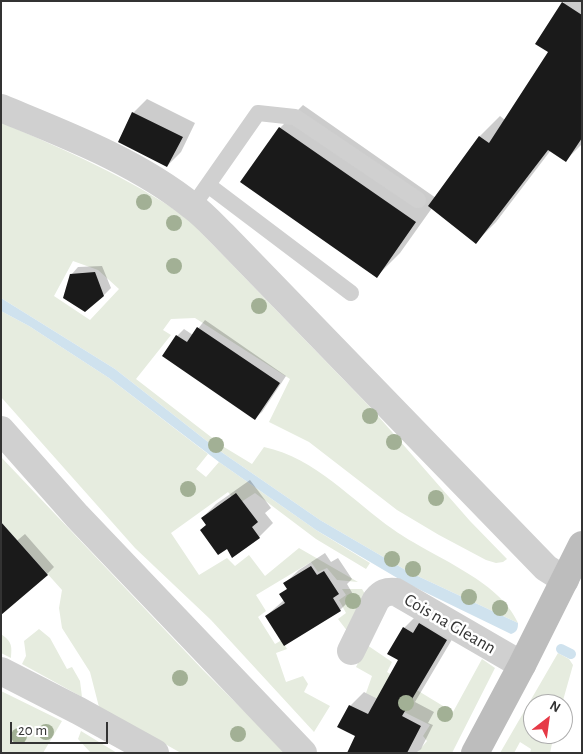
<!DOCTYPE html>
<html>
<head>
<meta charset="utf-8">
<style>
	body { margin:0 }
	#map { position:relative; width:583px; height:754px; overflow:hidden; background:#fff; font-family:"Alegreya Sans",sans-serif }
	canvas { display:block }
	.frame { position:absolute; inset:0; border:2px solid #333; pointer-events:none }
	.north { position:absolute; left:523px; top:694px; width:50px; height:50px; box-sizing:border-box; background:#fff; border:1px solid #adadad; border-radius:50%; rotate:30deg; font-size:14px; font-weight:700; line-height:20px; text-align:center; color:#333 }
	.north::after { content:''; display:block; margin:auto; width:18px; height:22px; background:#e63946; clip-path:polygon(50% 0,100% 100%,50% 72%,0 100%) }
	.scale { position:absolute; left:10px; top:722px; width:98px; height:22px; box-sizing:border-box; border:2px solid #333; border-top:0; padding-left:6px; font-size:15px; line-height:18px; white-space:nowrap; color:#333; -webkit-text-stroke:4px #fff; paint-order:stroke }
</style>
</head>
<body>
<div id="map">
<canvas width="583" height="754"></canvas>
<div class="frame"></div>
<div class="north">N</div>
<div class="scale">20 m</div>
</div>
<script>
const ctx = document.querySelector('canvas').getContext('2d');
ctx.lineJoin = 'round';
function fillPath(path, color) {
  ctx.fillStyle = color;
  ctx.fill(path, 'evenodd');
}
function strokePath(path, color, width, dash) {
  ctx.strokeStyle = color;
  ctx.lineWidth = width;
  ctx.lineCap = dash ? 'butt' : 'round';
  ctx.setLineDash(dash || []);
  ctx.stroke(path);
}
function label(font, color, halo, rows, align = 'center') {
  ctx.font = font + ' "Alegreya Sans",sans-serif';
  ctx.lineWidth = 5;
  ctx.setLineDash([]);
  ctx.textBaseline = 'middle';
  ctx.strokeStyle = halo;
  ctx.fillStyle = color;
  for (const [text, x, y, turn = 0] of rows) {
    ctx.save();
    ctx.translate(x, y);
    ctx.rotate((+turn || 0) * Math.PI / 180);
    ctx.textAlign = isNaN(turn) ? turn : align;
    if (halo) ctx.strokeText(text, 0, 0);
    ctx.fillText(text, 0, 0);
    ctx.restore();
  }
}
fillPath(new Path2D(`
	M1,122C66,151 129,177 187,218L371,408L470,521L507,559L503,562L496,563L486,560L439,535L397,510L309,442L269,422L290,379L195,318L171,319L163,330L171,335L136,379L224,447L252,464L264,447C316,458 352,501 394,530C430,556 500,580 518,623L409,572L320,520L217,449L115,369L1,298ZM73,261L98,270L119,289L90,320L54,296Z
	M1,311L29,326L109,378L208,454L196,469L206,477L219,462L316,530L370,563L366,569L316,539L255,493L238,504L228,492L171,533L199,575L227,558L235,566L249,555L265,576L299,548L358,582L337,580L327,568L318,572L311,562L256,595L266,611L258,617L275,644L282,640L287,649L276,653L286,682L303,676L308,684L304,692L330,706L314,732L211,620L135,548L1,397Z
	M1,457L203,670L286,753H181L99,707L90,672L62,628L59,608L62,590L1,522Z
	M342,589H362L365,594L348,632L338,619L346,613L339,600L346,595Z
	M39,629L50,638L67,669L72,667L80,681L82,697L22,664L26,656L24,641Z
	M1,634C12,642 12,645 11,658L1,653Z
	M367,645L392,662L387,672L453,712L482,659L495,668L452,753H417L427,741L423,736L430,725L366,693L372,676L356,667Z
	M558,653L569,659L573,665L562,704H533V734H554L550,753H530L531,749L520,742L514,753H500Z
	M1,691L62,721L43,753H1Z
	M81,731L117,753H91L78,739Z`), '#e6ecdf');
fillPath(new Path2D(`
	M1,298L115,369L217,449L320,520L409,572L518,623C518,629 517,632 511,634L404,582L316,530L219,462L109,378L29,326L1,311Z`), '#cfe2ee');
fillPath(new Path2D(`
	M564,1H582V144L566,160L551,150L496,222L476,242L432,208L400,253L377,276L242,182L280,128L303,105L436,198L480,136L500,116L505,120L550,52Z
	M147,99L195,123L181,152L167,166L119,141L133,113Z
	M102,266L111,288L104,295L71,275L78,267Z
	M205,320L286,376L262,412L255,418L163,356L177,336L184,329L193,335Z
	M250,480L271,508L265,513L273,523L259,537L207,524L202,518L216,504Z
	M25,534L54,567L47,574L1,554Z
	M325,553L331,562L338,558L352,579L347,584L354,596L340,610L266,616L284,600L281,595L288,588L285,583L299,570Z
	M418,614L460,626L415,702L434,712L428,723L433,725L421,749L416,753H363L357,736L350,706L364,692L378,699L399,659L404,628Z`), '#0003');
strokePath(new Path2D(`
	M561,649L571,654`), '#cfe2ee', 10);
fillPath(new Path2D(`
	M562,2L582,15V138L566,162L548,150L476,244L428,206L479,136L489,143L548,52L535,44Z
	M132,112L183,137L167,167L118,142Z
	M279,127L416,222L377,278L240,182Z
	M95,272L104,296L85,312L63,298L70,274Z
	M197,327L280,383L255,420L162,356L176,335L187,342Z
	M236,493L258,522L252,527L260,538L232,558L227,549L218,555L200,530L206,525L201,518Z
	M1,522L48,575L1,615Z
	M311,566L317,575L324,571L339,594L333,598L341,611L284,646L265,616L285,603L279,594L287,589L283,583Z
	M419,623L447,640L402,716L421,726L407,753H347L355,736L337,727L349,705L368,714L398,660L387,654L403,627L413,633Z`), '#1a1a1a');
strokePath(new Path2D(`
	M208,185L351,293
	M193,206L258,113L295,117L418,200`), '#d0d0d0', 16);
strokePath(new Path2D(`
	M1,430L77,516L303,753
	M351,651L376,600C382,593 386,591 396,592L522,665
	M1,671L79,711L155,753`), '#d0d0d0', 28);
strokePath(new Path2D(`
	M1,108C66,135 136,161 192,206C203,214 213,225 223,235L546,568L565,580`), '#d0d0d0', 28);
strokePath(new Path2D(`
	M475,753L522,665L582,545`), '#bdbdbd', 28);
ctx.fillStyle = '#a2b095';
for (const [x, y] of [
	[144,202],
	[174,223],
	[174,266],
	[259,306],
	[370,416],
	[394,442],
	[216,445],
	[188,489],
	[436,498],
	[392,559],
	[413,569],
	[469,597],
	[353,601],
	[500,608],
	[180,678],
	[406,703],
	[445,714],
	[46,732],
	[238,734],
	[19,736]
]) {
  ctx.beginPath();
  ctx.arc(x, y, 8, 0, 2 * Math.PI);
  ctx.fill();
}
label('18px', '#333', '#fff', [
	["Cois na Gleann",450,624,30]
]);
</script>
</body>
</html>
